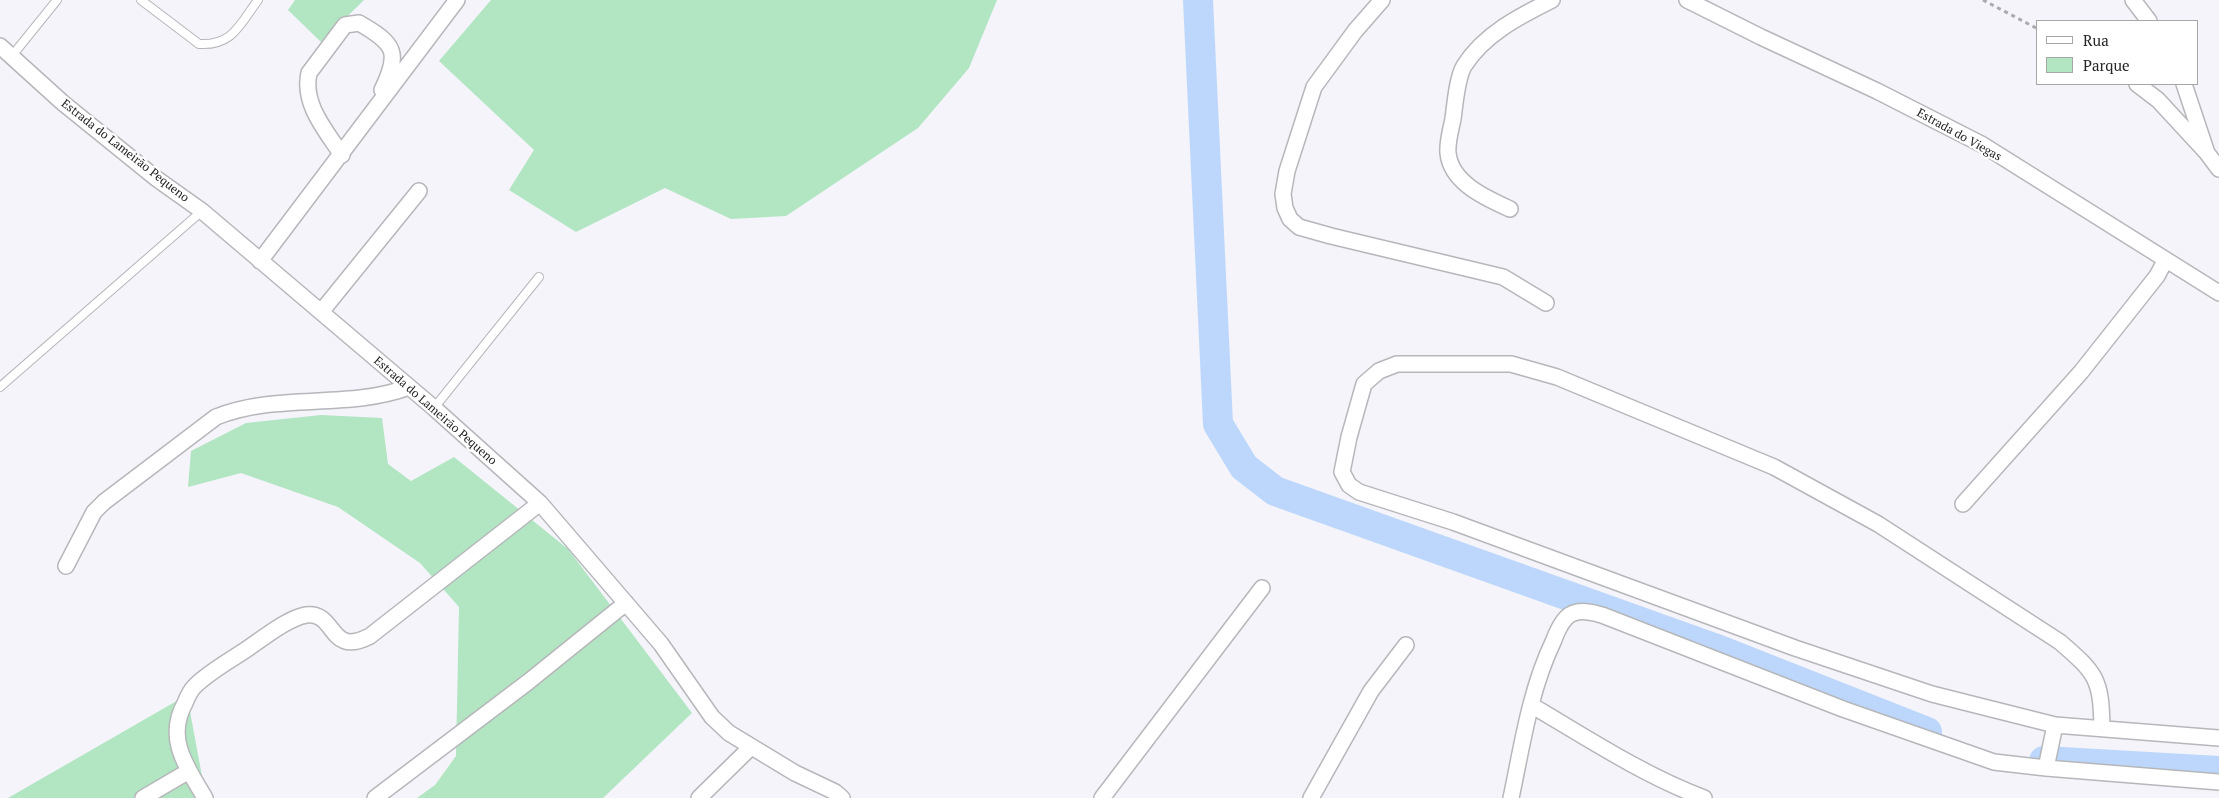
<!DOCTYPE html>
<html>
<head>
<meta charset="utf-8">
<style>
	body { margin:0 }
	#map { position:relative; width:2219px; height:798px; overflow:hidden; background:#f4f4fa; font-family:"PT Serif",serif }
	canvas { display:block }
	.legend { position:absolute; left:2036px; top:20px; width:162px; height:65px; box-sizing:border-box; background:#fff; border:1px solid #a7a7a8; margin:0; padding:6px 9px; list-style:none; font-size:15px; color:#232425 }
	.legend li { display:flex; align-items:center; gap:10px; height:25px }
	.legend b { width:25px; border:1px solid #a7a7a8 }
</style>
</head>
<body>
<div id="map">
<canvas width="2219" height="798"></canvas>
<ul class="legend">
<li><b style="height:6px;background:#fff"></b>Rua</li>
<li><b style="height:14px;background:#b2e5c2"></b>Parque</li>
</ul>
</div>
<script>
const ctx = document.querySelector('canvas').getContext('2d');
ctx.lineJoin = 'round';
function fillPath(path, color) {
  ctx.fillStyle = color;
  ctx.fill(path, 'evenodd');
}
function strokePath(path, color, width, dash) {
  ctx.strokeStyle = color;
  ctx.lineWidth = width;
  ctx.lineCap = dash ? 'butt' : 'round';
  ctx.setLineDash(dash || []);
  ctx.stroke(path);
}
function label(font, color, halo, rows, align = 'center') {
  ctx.font = font + ' "PT Serif",serif';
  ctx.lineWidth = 4.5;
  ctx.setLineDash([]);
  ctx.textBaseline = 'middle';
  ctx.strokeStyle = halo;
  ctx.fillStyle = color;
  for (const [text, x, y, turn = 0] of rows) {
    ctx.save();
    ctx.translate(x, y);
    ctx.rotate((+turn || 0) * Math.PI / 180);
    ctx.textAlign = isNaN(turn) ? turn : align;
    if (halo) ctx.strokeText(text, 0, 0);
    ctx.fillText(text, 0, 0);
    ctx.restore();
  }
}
fillPath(new Path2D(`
	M295,0H364L321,42L288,10Z
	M491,0H997L969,68L918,128L786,216L731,219L665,188L576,232L509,190L534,150L439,61Z
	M321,415L382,418L388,464L411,481L454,457L568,549L692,713L603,798H417L435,785L456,756L459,607L420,563L338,507L241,473L188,487L191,451L246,423Z
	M187,695L206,798H8Z`), '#b2e5c2');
strokePath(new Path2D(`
	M1198,0L1218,424L1244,467L1275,491L1714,648L1927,732
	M2044,761L2219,771`), '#bcd7fb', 30);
const lane = new Path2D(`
	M141,0L199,44C233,46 240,24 258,0
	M11,57L57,0
	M0,387L202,211
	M434,408L539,277`);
const street = new Path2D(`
	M1382,0L1355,31L1314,87L1287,171L1283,194L1285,208L1290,219L1299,227L1331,236L1503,277L1546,303
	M1687,0L1761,37L1877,91L1983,145L2219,293
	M2133,0L2149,21
	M0,46L63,103L157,179L202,211L434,408L540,503L661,644L712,717L729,733L795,773L835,792L842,798
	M2137,84L2158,100L2207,153
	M2184,84L2207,153L2219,169
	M342,155C326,131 302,104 309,73L345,25L359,23C396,44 400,53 382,90
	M1510,209C1486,198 1451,183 1448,153C1447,142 1451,129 1453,119C1455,104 1457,78 1464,66C1484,34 1520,16 1552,0
	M260,261L457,0
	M321,312L419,191
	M1963,504L2081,372L2157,276L2165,261
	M66,566L94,512L104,502L216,417C278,392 347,410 409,387
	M1531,705C1587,738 1643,775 1704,798
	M2102,728C2101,679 2097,674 2060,642L1878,524L1774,467L1557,377L1511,364H1397L1379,371L1364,384L1349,437L1342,472L1349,485L1359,492L1453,522L1795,648L1932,694L2055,725L2219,738
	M2046,768L2055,725
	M143,798L189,771
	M205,798C187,767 165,739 185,703C187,698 190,691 194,687C207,673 231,660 247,649C262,639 288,618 306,615C337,611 328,658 370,636L540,503
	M375,798L528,682L626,603
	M699,798L751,747
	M1102,798L1262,588
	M1311,798L1371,691L1406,645
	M1511,798C1522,746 1530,690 1553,642C1556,634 1560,624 1566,618C1576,608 1590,612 1602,615L1843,709L1994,762L2046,768L2219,782`);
strokePath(lane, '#b6b7bb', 10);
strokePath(street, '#b6b7bb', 18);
strokePath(new Path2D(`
	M1983,0L2038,29`), '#aaaaae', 3, [4, 4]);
strokePath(lane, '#fff', 8);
strokePath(street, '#fff', 15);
label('12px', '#232425', '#fff', [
	["Estrada do Viegas",1959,135,29],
	["Estrada do Lameirão Pequeno",125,151,38],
	["Estrada do Lameirão Pequeno",435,411,41]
]);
</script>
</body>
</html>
